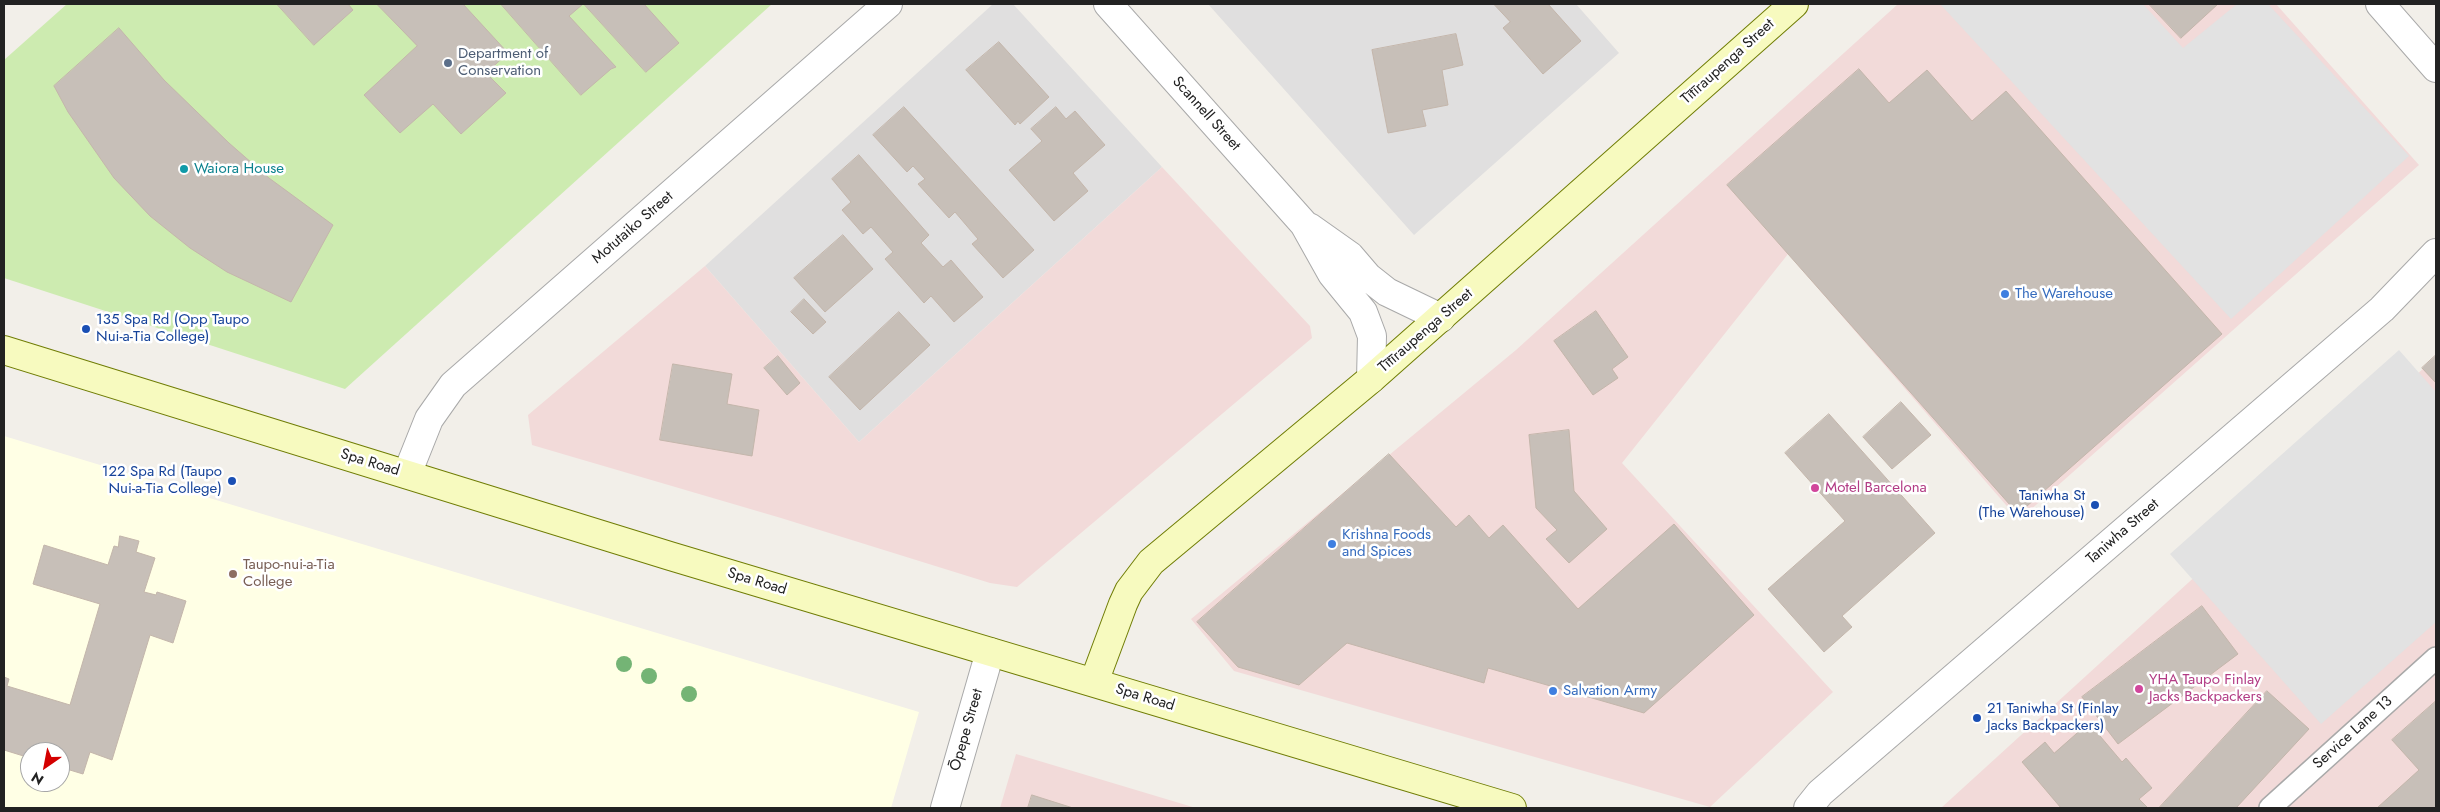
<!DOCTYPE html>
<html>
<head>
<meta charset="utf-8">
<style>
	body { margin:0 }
	#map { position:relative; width:2440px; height:812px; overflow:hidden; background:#f2efe9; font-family:Jost,sans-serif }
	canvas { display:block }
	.frame { position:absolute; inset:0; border:5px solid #222; pointer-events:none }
	.north { position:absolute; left:20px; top:742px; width:50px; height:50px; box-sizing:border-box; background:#fff; border:1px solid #a7a7a7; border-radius:50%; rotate:213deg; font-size:14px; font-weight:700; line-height:20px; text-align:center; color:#222 }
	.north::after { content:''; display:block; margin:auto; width:18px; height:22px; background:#d40000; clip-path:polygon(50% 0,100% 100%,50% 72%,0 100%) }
</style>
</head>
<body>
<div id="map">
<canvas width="2440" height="812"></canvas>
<div class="frame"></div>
<div class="north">N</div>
</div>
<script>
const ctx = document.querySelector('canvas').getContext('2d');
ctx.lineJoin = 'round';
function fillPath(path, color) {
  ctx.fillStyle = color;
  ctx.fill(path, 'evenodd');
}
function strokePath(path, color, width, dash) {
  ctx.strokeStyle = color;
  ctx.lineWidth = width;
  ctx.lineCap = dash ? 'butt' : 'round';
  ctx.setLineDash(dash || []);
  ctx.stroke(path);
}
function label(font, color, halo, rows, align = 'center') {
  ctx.font = font + ' Jost,sans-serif';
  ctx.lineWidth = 5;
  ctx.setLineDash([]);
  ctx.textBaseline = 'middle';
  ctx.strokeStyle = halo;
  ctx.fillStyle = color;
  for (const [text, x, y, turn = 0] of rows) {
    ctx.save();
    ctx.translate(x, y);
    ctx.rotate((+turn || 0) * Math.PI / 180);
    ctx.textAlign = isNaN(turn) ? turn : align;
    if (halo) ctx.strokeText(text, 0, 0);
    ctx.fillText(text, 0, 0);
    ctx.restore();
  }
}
fillPath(new Path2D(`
	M993,4H1013L1162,167L859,442L705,266Z
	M1208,4H1576L1619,53L1414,235Z`), '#e0dfdf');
fillPath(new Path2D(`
	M1898,4H2276L2419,165L2019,520L1788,254L1622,463L1833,692L1710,807L1234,671L1191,619L1516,350Z
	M1162,167L1310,326L1312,338L1017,587L990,583L781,518L532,445L528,415L705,266L859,442Z
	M2436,357V808H1941Z
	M1016,754L1196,808H1000Z`), '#f2dad9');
fillPath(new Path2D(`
	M4,436L919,712L891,808H4ZM30,752H60V782H30Z`), '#ffffe5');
fillPath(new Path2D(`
	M67,4H772L345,389L4,278V60Z`), '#cdebb0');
fillPath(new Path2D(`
	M1940,4H2143L2183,48L2237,4H2268L2409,156L2231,319Z
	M2399,350L2436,392V622L2321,724L2170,554Z`), '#e2e2e2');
const building = new Path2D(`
	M277,4H348L353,10L314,45Z
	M377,4H463L508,53L486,73L506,93L461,134L433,104L400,133L364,95L417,46Z
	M501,4H583L569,16L616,67L611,69L581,95Z
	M584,4H644L679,43L646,72Z
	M1494,4H1548L1581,41L1543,74L1503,28L1510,22Z
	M2149,4H2218L2181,38Z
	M119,28L164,80L229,143L269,178L333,225L291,302L227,272L190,248L150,216L114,178L68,112L54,86Z
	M1456,34L1463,65L1442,70L1448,105L1422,110L1426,126L1388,133L1372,50Z
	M999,42L1049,97L1020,124L1018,121L1015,125L966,70Z
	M1859,69L1889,103L1927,70L1972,121L2006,91L2222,334L2018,514L1727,185Z
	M904,107L1034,250L1003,278L972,244L978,239L955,212L949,218L918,184L925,179L913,166L907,172L873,135Z
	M1056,107L1066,119L1075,111L1105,145L1073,173L1088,191L1054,221L1009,170L1042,141L1031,129Z
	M859,155L929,235L921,243L943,267L951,260L983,297L954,322L931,296L924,303L885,259L893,252L871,227L863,234L842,210L851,202L832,179Z
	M843,235L873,269L825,312L794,278Z
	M804,299L826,322L813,334L791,312Z
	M1596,311L1628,357L1612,369L1618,378L1593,395L1554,341Z
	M899,312L930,345L860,410L829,377Z
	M2436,355V383L2422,368Z
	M778,356L800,383L787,395L764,368Z
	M673,364L732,374L727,404L759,410L752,456L660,440Z
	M1901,402L1931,435L1892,469L1863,437Z
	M1829,414L1935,533L1842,616L1852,627L1824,652L1768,589L1845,521L1785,453Z
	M1569,430L1574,491L1607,529L1569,563L1546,539L1557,530L1536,508L1529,435Z
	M1389,454L1456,527L1469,515L1489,538L1503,525L1578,609L1674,524L1754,615L1644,713L1488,668L1484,683L1347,643L1299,685L1238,667L1197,622Z
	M120,536L139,541L136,552L155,558L144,592L156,595L157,592L186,601L173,643L150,635L112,760L90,752L83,774L60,767V752H30V758L4,750V677L9,679L7,686L70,705L100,604L33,584L44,545L108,565L114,546L118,547Z
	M2202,606L2238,654L2118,744L2082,697Z
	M2267,691L2309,729L2236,808H2159Z
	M2436,701V808H2377L2419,770L2392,740Z
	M2089,723L2122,762L2126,758L2152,788L2139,799L2148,808H2061L2022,762L2045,742L2054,753Z
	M1032,795L1073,808H1028Z`);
fillPath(building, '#c7bfb8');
strokePath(building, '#c4b6ab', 1);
const lane = new Path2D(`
	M2270,808L2436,658`);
const street = new Path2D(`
	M1108,4L1304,224L1332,274L1363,312L1372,336L1371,379
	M2380,4L2436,68
	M1309,227L1350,256L1368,277L1387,292L1441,318
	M407,474L429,419L453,385L888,4
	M945,808L990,652
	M1808,808L1820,793L2382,309L2436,253`);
const secondary = new Path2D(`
	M4,350L670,556L1512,808
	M1094,682L1123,604L1129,591L1151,562L1371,379L1794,4`);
strokePath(lane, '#a9a9a9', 24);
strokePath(street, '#a9a9a9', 30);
strokePath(secondary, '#707d05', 30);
strokePath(lane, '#fff', 21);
strokePath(street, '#fff', 28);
strokePath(secondary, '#f7fabf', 28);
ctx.fillStyle = '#74b475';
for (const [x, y] of [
	[624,664],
	[649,676],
	[689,694]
]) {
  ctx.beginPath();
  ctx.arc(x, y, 8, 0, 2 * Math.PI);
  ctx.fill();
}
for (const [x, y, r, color] of [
	[448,63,5,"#5c6f8a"],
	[184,169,5,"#0f9aa8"],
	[2005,294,5,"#3f7fe0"],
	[86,329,5,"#1a4fb4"],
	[232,481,5,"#1a4fb4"],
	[1815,488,5,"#d1479c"],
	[2095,505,5,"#1a4fb4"],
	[1332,544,5,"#3f7fe0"],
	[233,574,5,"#8d6e63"],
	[2139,689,5,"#d1479c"],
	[1553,691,5,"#3f7fe0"],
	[1977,718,5,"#1a4fb4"]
]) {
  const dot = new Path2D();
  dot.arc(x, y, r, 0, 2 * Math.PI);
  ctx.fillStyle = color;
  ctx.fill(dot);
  strokePath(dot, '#fff', 2);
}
label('15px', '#4e5e75', '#fff', [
	["Department of",458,54],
	["Conservation",458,71]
], 'left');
label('15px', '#222', '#fff', [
	["Tītīraupenga Street",1728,62,-42],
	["Scannell Street",1206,114,48],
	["Motutaiko Street",633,228,-41],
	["Tītīraupenga Street",1426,331,-41],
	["Spa Road",370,463,17],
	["Taniwha Street",2123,532,-41],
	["Spa Road",757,582,17],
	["Spa Road",1145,698,17],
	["Ōpepe Street",967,730,-74],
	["Service Lane 13",2353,733,-42]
]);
label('15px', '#0d838f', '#fff', [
	["Waiora House",194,169]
], 'left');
label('15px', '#366cbe', '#fff', [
	["The Warehouse",2015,294],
	["Krishna Foods",1342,535],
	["and Spices",1342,552],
	["Salvation Army",1563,691]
], 'left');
label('15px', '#164399', '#fff', [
	["135 Spa Rd (Opp Taupo",96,320],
	["Nui-a-Tia College)",96,337],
	["122 Spa Rd (Taupo",222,472,"right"],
	["Nui-a-Tia College)",222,489,"right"],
	["Taniwha St",2085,496,"right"],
	["(The Warehouse)",2085,513,"right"],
	["21 Taniwha St (Finlay",1987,709],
	["Jacks Backpackers)",1987,726]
], 'left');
label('15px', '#b23c85', '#fff', [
	["Motel Barcelona",1825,488],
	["YHA Taupo Finlay",2149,680],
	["Jacks Backpackers",2149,697]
], 'left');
label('15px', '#785e54', '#fff', [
	["Taupo-nui-a-Tia",243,565],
	["College",243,582]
], 'left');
</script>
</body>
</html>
